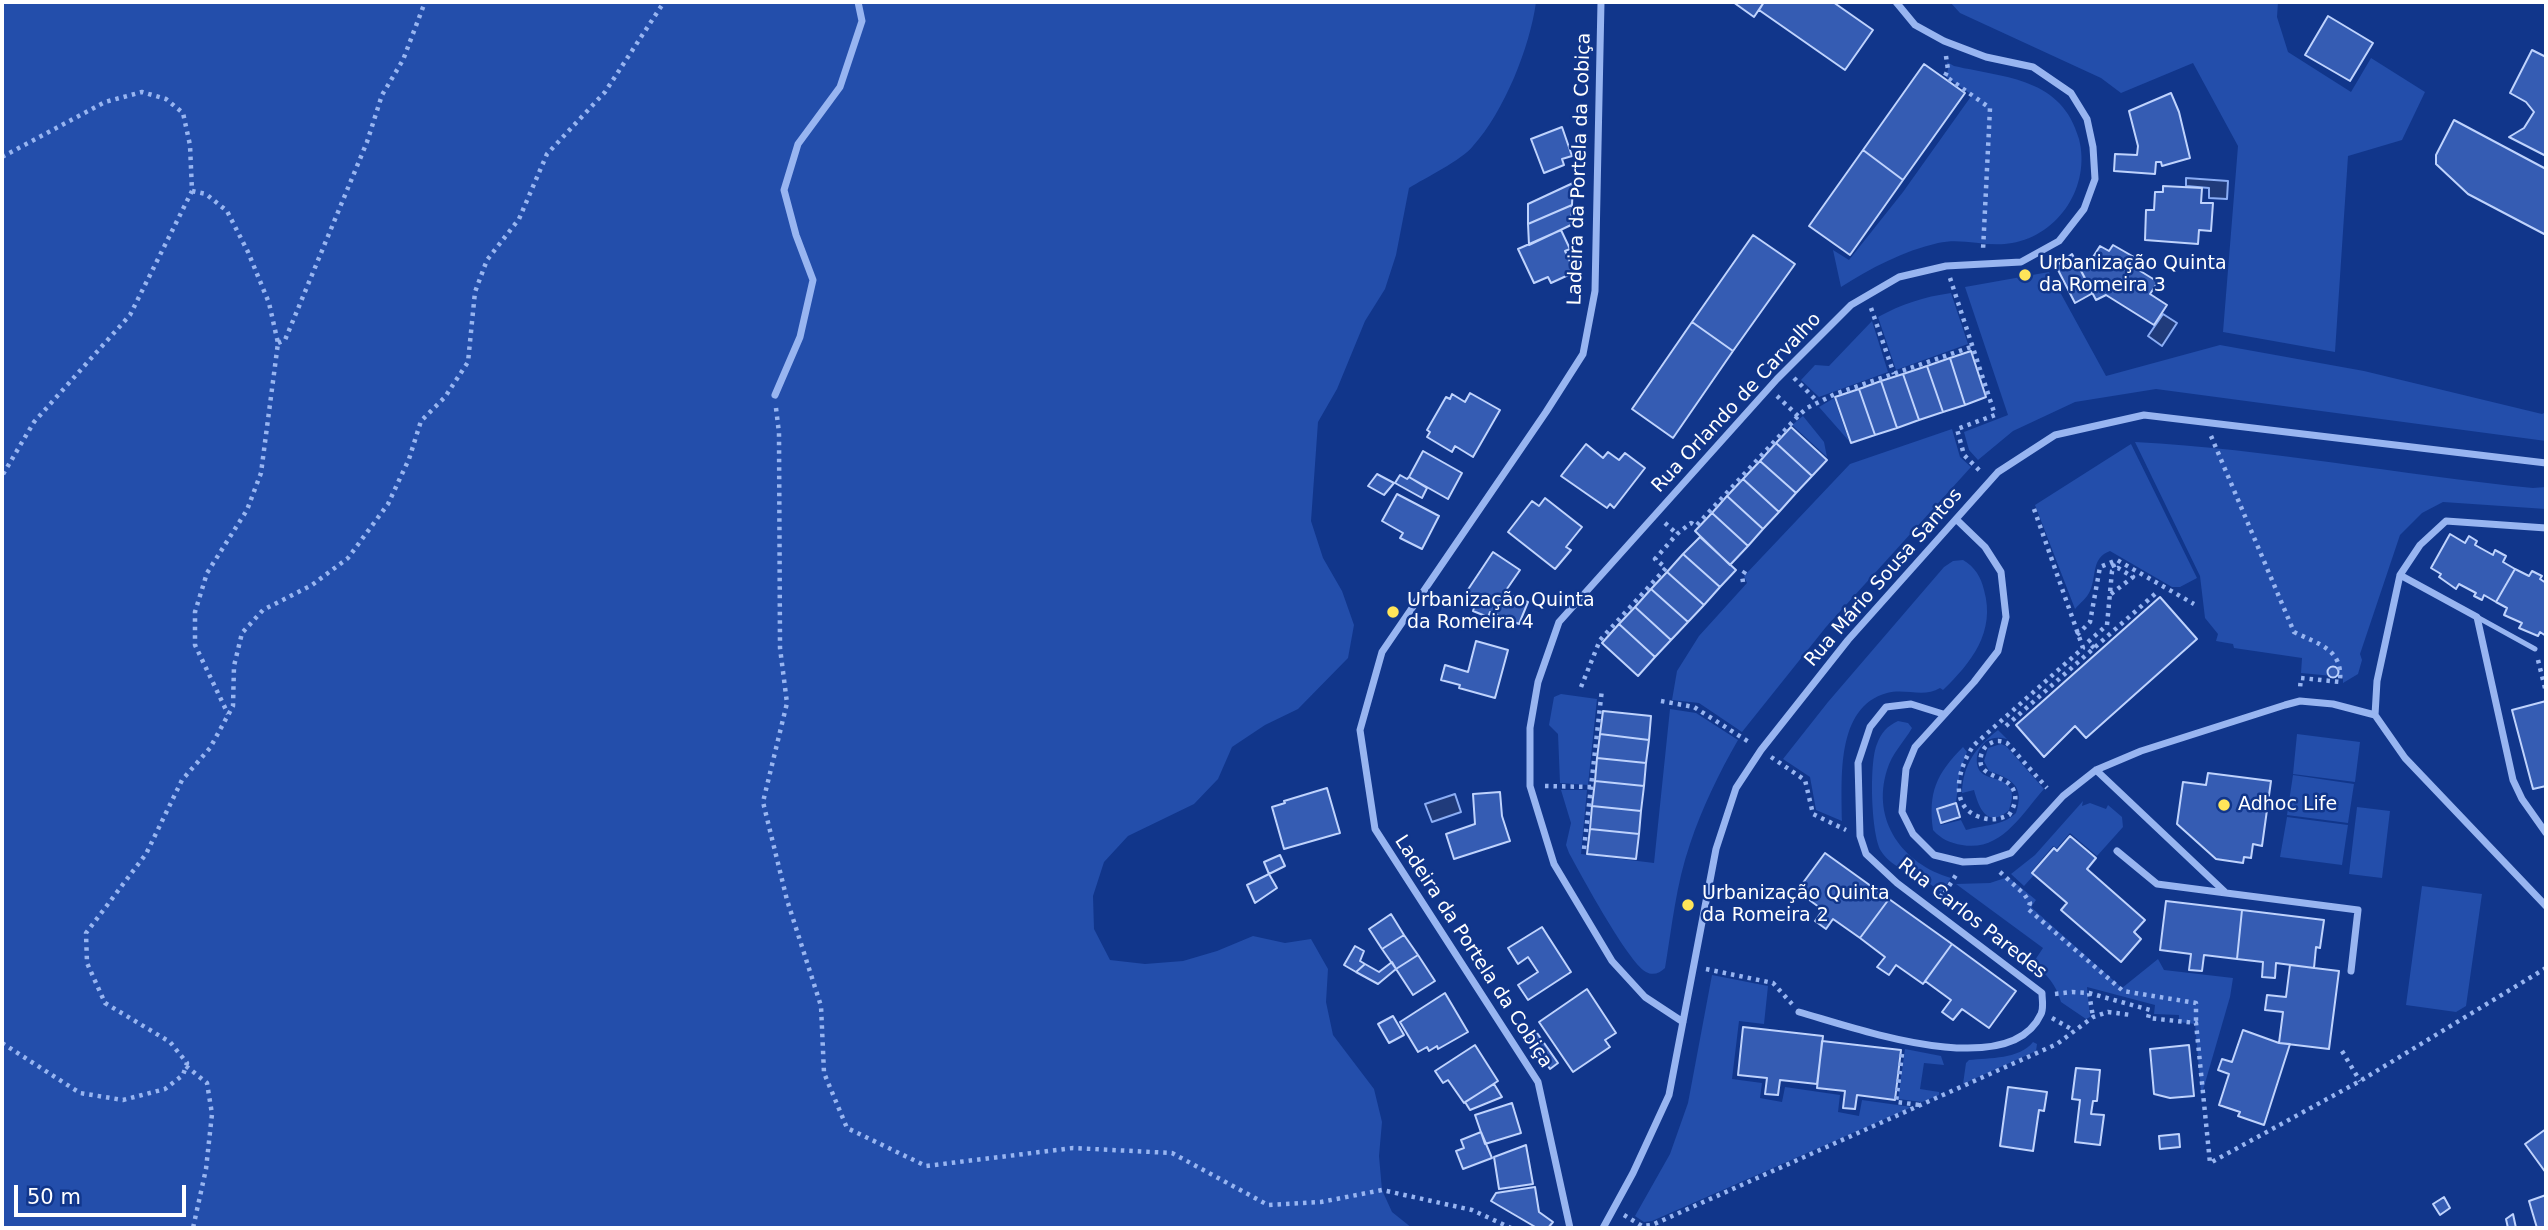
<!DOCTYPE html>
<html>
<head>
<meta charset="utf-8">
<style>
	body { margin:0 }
	#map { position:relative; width:2548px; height:1230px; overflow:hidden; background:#11368b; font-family:"DejaVu Sans",sans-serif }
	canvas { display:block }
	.frame { position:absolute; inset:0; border:4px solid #fff; pointer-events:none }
	.scale { position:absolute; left:14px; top:1185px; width:172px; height:32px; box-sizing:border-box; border:4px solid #fff; border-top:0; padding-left:9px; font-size:21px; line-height:24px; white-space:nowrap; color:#fff; -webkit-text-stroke:5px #11368b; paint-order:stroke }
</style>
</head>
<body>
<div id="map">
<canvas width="2548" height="1230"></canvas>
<div class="frame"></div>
<div class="scale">50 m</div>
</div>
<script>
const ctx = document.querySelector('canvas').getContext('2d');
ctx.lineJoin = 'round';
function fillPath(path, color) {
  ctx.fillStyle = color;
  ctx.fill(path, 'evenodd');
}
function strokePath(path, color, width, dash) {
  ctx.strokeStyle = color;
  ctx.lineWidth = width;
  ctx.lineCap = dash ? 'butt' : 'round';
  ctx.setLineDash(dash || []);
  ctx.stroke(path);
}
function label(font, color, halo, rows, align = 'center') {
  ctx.font = font + ' "DejaVu Sans",sans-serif';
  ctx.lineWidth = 5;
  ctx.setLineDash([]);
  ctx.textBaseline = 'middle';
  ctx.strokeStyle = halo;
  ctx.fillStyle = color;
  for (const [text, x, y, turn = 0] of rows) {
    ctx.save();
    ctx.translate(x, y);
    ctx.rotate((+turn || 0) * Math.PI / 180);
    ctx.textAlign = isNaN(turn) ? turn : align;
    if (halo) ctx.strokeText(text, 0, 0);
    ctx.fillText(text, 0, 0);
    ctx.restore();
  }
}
fillPath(new Path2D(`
	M2,2H1536C1530,47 1504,112 1473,146C1462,160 1425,178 1409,188L1396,255L1385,289L1365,321L1337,389L1318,422L1311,521L1323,558L1342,591L1354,625L1348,658L1298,709L1265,725L1232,747L1218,779L1194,804L1128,836L1104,862L1093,896L1094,929L1110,960L1145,964L1183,961L1217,951L1253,936L1285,943L1311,939L1328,969L1326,1002L1333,1035L1374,1089L1382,1122L1379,1156L1382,1190L1392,1212L1412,1228H2Z
	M1950,2H2278L2277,17L2288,52L2351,92L2371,58L2425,92L2402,140L2348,156L2335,352L2223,332L2238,146L2193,63L2121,93L2101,78L1960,13Z
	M1947,62L1954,66C2007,78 2062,78 2079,139C2091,186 2059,235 2012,243C1987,248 1963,237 1938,243C1903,251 1871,268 1841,287L1833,250L1849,260L1903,192L1972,95L1945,76L1948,70Z
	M2049,272L2106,376L2220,345L2364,371L2542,414L2546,412V441L2156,389L2075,402L2013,431L1978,460L1969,450L1964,432L2008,415L1965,287Z
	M1951,293L1968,344L1896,370L1878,317C1902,304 1923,297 1951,293Z
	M1872,321L1888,372L1819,397L1801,380L1815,365L1829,366Z
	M1834,398L1849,441L1819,407Z
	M1803,416L1824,442L1827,457L1792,425Z
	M1952,429L1960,457L1971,467L1826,627L1742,732L1699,703L1672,700L1677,671L1699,636L1747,583L1744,576L1850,464Z
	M2135,442C2269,449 2400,475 2533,488L2546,487V509L2443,502L2422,513L2400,535L2360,654L2362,660L2358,674L2343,683V677L2301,673L2302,658L2234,648L2233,644L2216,641L2218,634L2205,618L2200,576Z
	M2131,444L2197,578L2180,587H2172L2110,551C2091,558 2097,575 2090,591C2087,598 2080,603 2075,609L2035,505Z
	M1963,560C1975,567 1981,577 1984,590C1996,632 1971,663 1943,690L1940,688C1924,698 1905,688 1887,693C1835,707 1842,780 1842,821L1816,810L1810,777L1783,759L1828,702L1944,567L1953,561Z
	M1561,694L1597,699L1588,785L1560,783L1558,734L1549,725L1554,697Z
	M1670,709L1696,713L1738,740C1719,773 1702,808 1690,844C1676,884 1672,927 1665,968C1660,973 1653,976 1646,972C1628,962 1581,875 1569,853L1566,845L1571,823L1561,790H1587L1581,854L1654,863Z
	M1898,721L1908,723L1912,728C1904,742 1892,753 1887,770C1871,821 1903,864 1951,878L1941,892L1904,865L1901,869C1893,864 1885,858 1881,851C1871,834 1869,762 1877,744C1881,733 1887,726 1898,721Z
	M1998,730L2007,739C1998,737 1992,737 1985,742C1981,746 1978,751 1977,756C1974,784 2001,773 2010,788C2014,795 2011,803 2009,810C1988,829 1979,809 1974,790L1962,793C1963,764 1976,747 1998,730Z
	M2297,734L2360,742L2355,782L2293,774Z
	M2001,744L2006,746L2044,789C2021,815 2001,852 1962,845C1950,843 1941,839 1933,830C1928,793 1936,774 1963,747L1967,752L1960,771L1956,802L1936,808L1941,825L1961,820L1966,830C1983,825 2003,826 2016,813C2025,786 2012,779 1989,771L1984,761L1988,748Z
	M2293,775L2354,784L2348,823L2287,815Z
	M2083,801L2082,806L2090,803L2106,809L2108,805L2122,817L2123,827L2097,856L2070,833L2057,848L2053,846L2031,872L2034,875L2024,886L2011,874L2035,855Z
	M2357,807L2390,811L2382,878L2349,874Z
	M2287,817L2348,825L2342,865L2280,857Z
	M2008,877L2036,900L2031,907L2122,988L2158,959L2164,970L2233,978L2230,997L2203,1090L2201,1091L2195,1024L2179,1022V1015L2154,1014L2155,1005L2087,987L2090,1017L2086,1019L2061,1002C2056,984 2047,975 2033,963L2043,948L1956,884L1990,883Z
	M2422,886L2482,894L2466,1006L2456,1012L2406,1005Z
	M1712,975L1768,986L1764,1024L1739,1021L1732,1079L1762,1083L1760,1098L1782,1102L1785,1087L1840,1095L1838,1112L1859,1116L1862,1100L1912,1107L1652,1221L1644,1222L1635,1216L1670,1154L1688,1103Z
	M2033,1042L2037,1044L2036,1051L1963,1084L1966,1063L1969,1060C1989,1058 2020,1059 2033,1042Z
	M1905,1049L1941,1056L1944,1065L1924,1063L1920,1089L1939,1092V1095L1922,1102L1898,1099Z`), '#234eab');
const water = new Path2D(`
	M2186,178L2228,181L2227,199L2209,198V188L2186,186Z
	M2163,314L2177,323L2162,346L2148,336Z
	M1455,794L1461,812L1432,822L1425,804Z`);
fillPath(water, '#203b7b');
strokePath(water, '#8aadf5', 2);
const building = new Path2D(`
	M1733,2H1764L1754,17Z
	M1764,2H1833L1873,30L1845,70L1759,10Z
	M2328,16L2373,43L2350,81L2305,55Z
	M2532,50L2546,57V156L2509,137L2524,128L2534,112L2526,102L2510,93Z
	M1924,64L1965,93L1903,180L1863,150Z
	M2171,93L2179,112L2190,158L2162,166L2161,162H2156L2155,174L2114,171L2115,154L2137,155L2138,146L2129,111Z
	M2454,120L2546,169V235L2468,194L2436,164V155Z
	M1562,127L1572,156L1562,159L1564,165L1544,173L1531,139Z
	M1863,150L1903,180L1850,255L1809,226Z
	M1573,183L1572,205L1528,224V204Z
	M2163,186L2202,188L2201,203H2213L2211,231L2199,230L2198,244L2145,240L2146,210H2154L2155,192H2163Z
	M1572,205L1571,225L1529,245L1528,224Z
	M1561,230L1570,249L1565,251L1575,272L1551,283L1548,277L1534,283L1518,249Z
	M1753,235L1795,264L1733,351L1692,322Z
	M2113,245L2134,257L2129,264L2158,282L2150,294L2167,305L2154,325L2106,295L2096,300L2078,265L2093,257L2100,246L2109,251Z
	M2072,254L2093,293L2075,303L2056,266Z
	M1692,322L1733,351L1673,438L1632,409Z
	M1971,351L1986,397L1965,405L1950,358Z
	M1950,358L1965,405L1943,412L1927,366Z
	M1927,366L1943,412L1919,420L1903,374Z
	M1903,374L1919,420L1897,428L1881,381Z
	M1881,381L1897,428L1875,435L1859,389Z
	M1859,389L1875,435L1851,443L1835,397Z
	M1470,393L1500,410L1473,457L1455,446L1452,452L1427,437L1430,432L1427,430L1446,397L1450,399L1452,394L1465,402Z
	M1791,427L1827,460L1812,476L1776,443Z
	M1776,443L1812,476L1796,493L1760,461Z
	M1586,444L1603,458L1608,452L1619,460L1625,453L1645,468L1614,508L1610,504L1607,508L1561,476Z
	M1423,451L1462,473L1448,499L1409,477Z
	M1760,461L1796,493L1779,512L1743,479Z
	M1377,474L1394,483L1384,495L1368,486Z
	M1400,475L1407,479L1409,477L1427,488L1422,498L1395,483Z
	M1743,479L1779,512L1763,529L1727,496Z
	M1397,494L1439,516L1422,549L1400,538L1403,533L1382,521Z
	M1727,496L1763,529L1748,546L1712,513Z
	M1545,498L1582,527L1566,547L1571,550L1555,569L1508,532L1532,501L1539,506Z
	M1712,513L1748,546L1730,565L1695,531Z
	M2450,534L2465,543L2469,536L2477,541L2475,545L2493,555L2495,550L2506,556L2503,562L2515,569L2496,602L2484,595L2482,600L2474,596L2476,593L2459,584L2456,589L2439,577L2441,574L2431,568Z
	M1700,537L1736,570L1720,587L1683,554Z
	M1493,552L1520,570L1500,599L1511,604L1514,596L1528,602L1519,624L1490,612L1488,617L1473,611L1477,598L1467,591Z
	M1683,554L1720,587L1704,605L1667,572Z
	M2515,569L2529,576L2532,571L2542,576L2540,579L2546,583V636L2540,632L2538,636L2519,628L2522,623L2504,615L2507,608L2496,602Z
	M1667,572L1704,605L1688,622L1651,589Z
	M1651,589L1688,622L1671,640L1635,607Z
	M2160,597L2197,639L2086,738L2075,726L2044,757L2016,725Z
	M1635,607L1671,640L1655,657L1619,624Z
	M1619,624L1655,657L1638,676L1602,643Z
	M1476,641L1508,650L1495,698L1459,688L1460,685L1441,680L1445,665L1468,672Z
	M2327.5 672a5.5 5.5 0 1 1 11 0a5.5 5.5 0 1 1-11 0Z
	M2546,701V786L2533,789L2512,710Z
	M1603,711L1651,716L1649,740L1600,734Z
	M1600,734L1649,740L1646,763L1597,758Z
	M1597,758L1646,763L1644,786L1595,781Z
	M2208,773L2271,781L2262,846L2253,844L2251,858L2244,857L2243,863L2216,859L2177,824L2183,782L2206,785Z
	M1595,781L1644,786L1641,811L1592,806Z
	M1327,788L1340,833L1284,849L1272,807L1285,803L1284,801Z
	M1500,792L1502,816L1510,841L1454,859L1446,834L1475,824L1473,794Z
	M1956,803L1960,817L1941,823L1937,809Z
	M1592,806L1641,811L1639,834L1590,829Z
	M1590,829L1639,834L1636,859L1587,854Z
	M2070,836L2096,858L2087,869L2145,920L2134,932L2141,939L2121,962L2061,910L2067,903L2032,873L2054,848L2057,851Z
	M1825,853L1889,899L1860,938L1833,919L1826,929L1815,921L1823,910L1797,891Z
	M1280,855L1285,866L1269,874L1264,862Z
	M1269,874L1277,888L1255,903L1247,885Z
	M1889,899L1952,944L1923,984L1896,965L1889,975L1877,967L1885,957L1860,938Z
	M2166,901L2242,910L2237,959L2204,955L2202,971L2189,970L2191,954L2160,950Z
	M2242,910L2324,920L2320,948L2316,947L2314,968L2276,963L2275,978L2262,977L2263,962L2237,959Z
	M1391,914L1404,935L1382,949L1369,929Z
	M1542,927L1571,972L1528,1000L1518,985L1538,972L1528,957L1518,964L1508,948Z
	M1404,935L1418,955L1396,969L1382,949Z
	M1952,944L2016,991L1989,1028L1962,1009L1953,1020L1942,1012L1951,1000L1925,981Z
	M1355,946L1364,951L1360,961L1365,964L1356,972L1344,965Z
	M1418,955L1435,981L1413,995L1396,969Z
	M1392,962L1396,969L1378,984L1356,972L1365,964L1379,972Z
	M2290,965L2339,971L2329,1049L2279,1043L2283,1012L2265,1010L2267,995L2286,997Z
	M1587,989L1616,1033L1605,1040L1610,1047L1573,1072L1539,1022Z
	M1445,993L1468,1032L1438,1049L1437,1046L1429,1051L1427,1047L1418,1052L1400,1022Z
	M1393,1016L1404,1035L1389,1043L1378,1024Z
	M1743,1027L1823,1036L1817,1084L1780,1080L1778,1095L1765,1094L1767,1078L1738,1075Z
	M1535,1030L1558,1063L1550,1069L1527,1035Z
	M2243,1030L2279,1043L2290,1044L2264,1125L2238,1116L2240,1112L2219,1105L2229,1074L2218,1070L2222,1059L2232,1062Z
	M1822,1041L1901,1050L1895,1100L1857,1095L1855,1109L1843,1108L1845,1091L1817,1088Z
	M1475,1045L1498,1081L1464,1103L1448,1080L1443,1083L1435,1071Z
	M2189,1045L2194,1096L2170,1098L2154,1094L2150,1049Z
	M2076,1068L2100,1070L2097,1101H2093L2091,1114L2104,1115L2100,1145L2075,1142L2080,1100L2072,1099Z
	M1494,1084L1502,1097L1470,1110L1465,1102Z
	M2008,1087L2047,1092L2044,1111L2039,1110L2033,1151L2000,1146Z
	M1512,1103L1521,1133L1485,1144L1475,1115Z
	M2546,1129V1173L2525,1144Z
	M1481,1132L1492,1158L1463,1169L1456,1151L1464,1148L1461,1140Z
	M2179,1134L2180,1147L2160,1149L2159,1136Z
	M1526,1145L1533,1184L1499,1189L1494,1157Z
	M1535,1187L1539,1212L1553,1222L1548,1228H1537L1491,1201L1496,1193Z
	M2546,1195V1228H2537L2529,1201Z
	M2444,1197L2450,1208L2440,1215L2433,1204Z
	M2513,1214L2516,1228H2508L2506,1219Z`);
fillPath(building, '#355cb3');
strokePath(building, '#bfd3fd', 2);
strokePath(new Path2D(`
	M1946,56L1948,70L1945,76L1990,108L1983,250
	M2,157L105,102L142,92L166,99L183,113L190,145L192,191L130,315L34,422L2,476
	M192,191L206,194L227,211L248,252L269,303L278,343L261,473L247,510L207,573L195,612V645L228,714
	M1950,278L1995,415L1957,429L1964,455L1982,473
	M1871,308L1894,374
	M278,343L285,340L367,142L382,95L403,60L425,2
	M1794,378L1818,402
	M1777,396L1798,416
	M776,408L779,433L780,648L787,703L763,802L787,900L821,1006L824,1073L847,1128L926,1166L1073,1148L1172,1153L1268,1205L1321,1202L1382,1190L1472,1210L1511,1228
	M2211,436L2294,632C2320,645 2343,649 2340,682L2301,678L2300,688
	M2034,509L2083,648L1974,745C1959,766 1948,804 1977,816C1989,821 1998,820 2009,815C2014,807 2018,798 2013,789C2006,774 1976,778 1981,756C1982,750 1986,745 1991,743C1996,740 2002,741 2007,743L2047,788
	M1665,523L1677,534
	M1743,582L1742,576L1748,567
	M2111,594L2133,577L2118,568L2115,569
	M2077,635L2090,622L2100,567L2117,560L2194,604
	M2094,648L2088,642L2107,625L2112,571L2115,569L2112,562
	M2538,660L2546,692
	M1581,687L1600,640L1666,568L1655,559L1677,534L1691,523L1696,526L1798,416L1807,408L1835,394L1974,346
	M1661,701L1694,707L1749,742
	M2006,726L2155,594
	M1771,757L1805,780L1813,814L1846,830
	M1545,786L1591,787
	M1584,849L1602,689
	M2000,872L2024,894L2030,903L2028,909L2123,991L2196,1003V1023
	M1939,895L1942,897L1956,875
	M1706,969L1773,983L1792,1004
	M2089,993L2093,1017
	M2055,994L2072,992L2089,993L2150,1010L2148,1018L2196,1023L2210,1163L2360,1081L2546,968
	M2052,1018L2073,1030
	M2,1043L80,1093L123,1100L165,1089L183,1075L187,1063L170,1042L105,1003L87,963L86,933L146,854L182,780L210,748L233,706L234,666L242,633L263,610L312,585L348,558L388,504L409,459L421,421L445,397L468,362L475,292L487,260L519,219L547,154L605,92L664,2
	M2342,1051L2360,1081
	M1902,1054L1896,1102L1920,1105
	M186,1066L207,1083L212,1114L206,1169L193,1228
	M1624,1215L1642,1226L1652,1225L2057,1044L2093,1017L2108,1012L2131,1015`), '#98b5f1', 4.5, [3.5, 5]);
strokePath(new Path2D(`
	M2477,617L2535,649`), '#98b5f1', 5);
strokePath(new Path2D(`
	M775,395L800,337L813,280L796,235L784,190L798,144L840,87L862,21L858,2
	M1957,520L1985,547L2001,572L2006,617L1998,651L1974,682L1915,747L1906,769L1902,812L1913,834L1934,855L1963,862L1987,861L2011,853L2063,796L2096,770L2141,751L2285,705L2300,701L2333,704L2375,715L2405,758L2546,906
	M2400,575L2477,617L2513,780L2522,799L2546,833
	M2375,715L2377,681L2400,575L2420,545L2446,521L2546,528
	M2096,770L2226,893L2358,910L2351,971
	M2117,851L2157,884L2226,893
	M1799,1012C1853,1027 2009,1084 2041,1014C2044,1008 2042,1000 2042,993L1897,883L1866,854L1860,836L1858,763L1870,727L1886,707L1911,704L1943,714
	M1683,1022L1645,997L1612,961L1554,864L1530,786V728L1538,682L1559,622L1777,379L1851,305L1899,277L1946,266L2021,262L2059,241L2084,209L2095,179L2093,147L2087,119L2071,93L2033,67L1986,57L1944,41L1915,25L1896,2
	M1570,1228L1538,1082L1375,829L1360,730L1382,652L1546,412L1583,354L1595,291L1601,2
	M1603,1228L1633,1173L1669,1095L1716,849L1736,788L1761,750L1848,640L1998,472L2055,435L2144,415L2546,463`), '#98b5f1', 7);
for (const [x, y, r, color] of [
	[2025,275,7,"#ffe559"],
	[1393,612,7,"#ffe559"],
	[2224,805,7,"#ffe559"],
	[1688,905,7,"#ffe559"]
]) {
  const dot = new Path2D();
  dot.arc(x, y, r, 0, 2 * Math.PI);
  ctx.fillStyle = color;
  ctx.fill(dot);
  strokePath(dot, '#11368b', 2.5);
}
label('19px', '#fff', '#11368b', [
	["Ladeira da Portela da Cobiça",1580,169,-88],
	["Rua Orlando de Carvalho",1737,403,-47],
	["Rua Mário Sousa Santos",1884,578,-49],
	["Rua Carlos Paredes",1972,919,38],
	["Ladeira da Portela da Cobiça",1473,952,57]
]);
label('19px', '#fff', '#11368b', [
	["Urbanização Quinta",2039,264],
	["da Romeira 3",2039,286],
	["Urbanização Quinta",1407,601],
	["da Romeira 4",1407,623],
	["Adhoc Life",2238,805],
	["Urbanização Quinta",1702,894],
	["da Romeira 2",1702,916]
], 'left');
</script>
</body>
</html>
